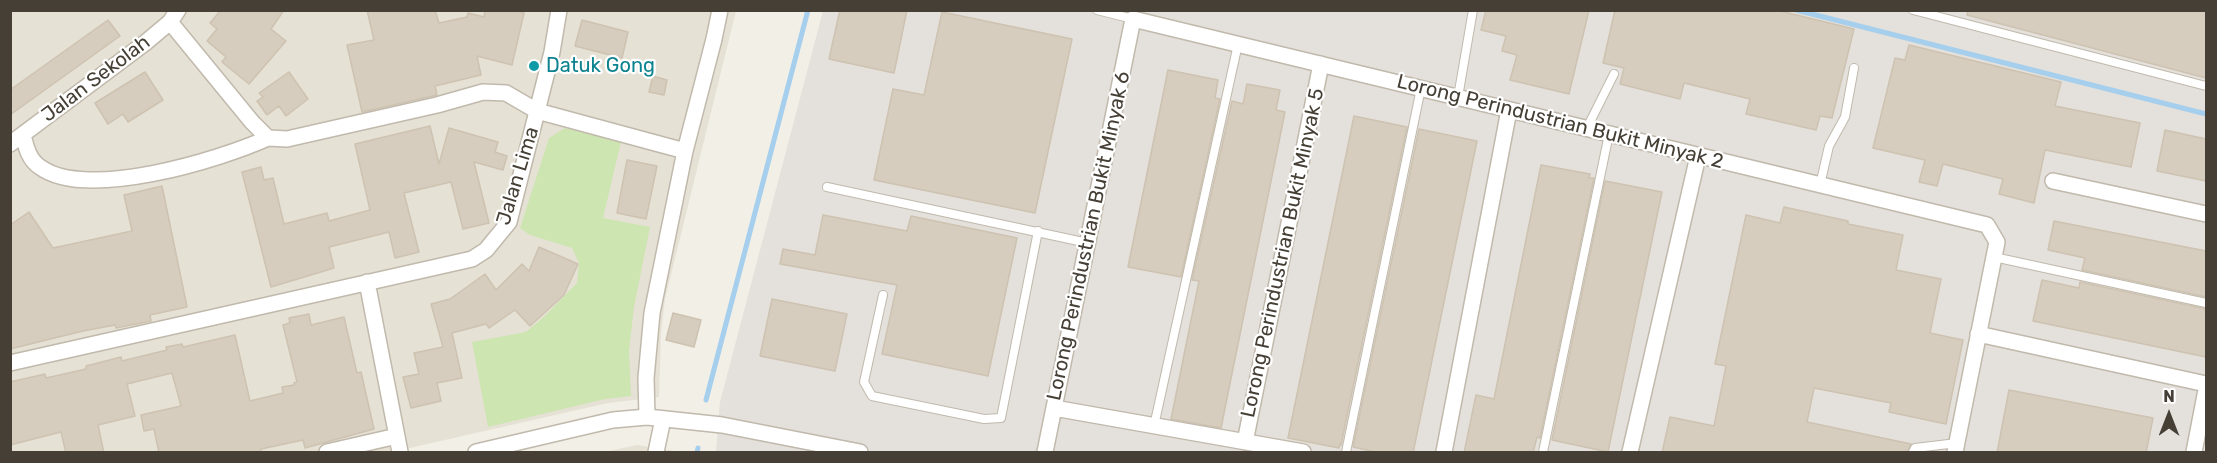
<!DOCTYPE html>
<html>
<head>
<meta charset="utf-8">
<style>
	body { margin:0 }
	#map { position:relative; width:2217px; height:463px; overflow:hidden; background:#f2efe6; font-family:Rubik,sans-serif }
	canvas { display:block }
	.frame { position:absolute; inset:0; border:12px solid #453f36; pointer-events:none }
	.north { position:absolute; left:2139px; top:385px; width:60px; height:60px; -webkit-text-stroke:4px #fff; paint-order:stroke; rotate:0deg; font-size:16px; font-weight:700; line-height:24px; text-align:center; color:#453f36 }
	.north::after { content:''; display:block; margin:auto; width:21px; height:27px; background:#453f36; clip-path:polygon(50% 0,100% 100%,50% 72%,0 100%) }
</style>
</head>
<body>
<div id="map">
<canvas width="2217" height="463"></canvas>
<div class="frame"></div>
<div class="north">N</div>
</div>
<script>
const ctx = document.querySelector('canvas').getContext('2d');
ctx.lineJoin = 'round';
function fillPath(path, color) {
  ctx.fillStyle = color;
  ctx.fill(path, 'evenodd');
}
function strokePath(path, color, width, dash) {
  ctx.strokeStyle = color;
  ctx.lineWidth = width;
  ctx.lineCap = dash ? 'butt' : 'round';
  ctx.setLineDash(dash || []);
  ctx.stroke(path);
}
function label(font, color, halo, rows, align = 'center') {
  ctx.font = font + ' Rubik,sans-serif';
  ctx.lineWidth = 4.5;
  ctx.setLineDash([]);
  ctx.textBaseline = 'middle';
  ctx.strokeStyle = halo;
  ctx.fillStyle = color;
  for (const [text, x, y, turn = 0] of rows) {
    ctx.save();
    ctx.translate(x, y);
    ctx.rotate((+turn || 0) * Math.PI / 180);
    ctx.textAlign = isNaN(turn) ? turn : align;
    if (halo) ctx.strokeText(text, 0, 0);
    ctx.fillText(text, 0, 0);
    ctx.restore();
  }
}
fillPath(new Path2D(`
	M10,11H736L665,299L661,333L659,397L608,403L392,452H11Z
	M637,445L675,451L676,452H604Z`), '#e6e1d5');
fillPath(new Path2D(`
	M823,11H2206V452H716L720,402Z`), '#e4e0db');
fillPath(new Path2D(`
	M565,128L621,142L603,218L650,227L634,307L629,351L631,396L605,399L488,427L472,342L526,332L545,316L577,283L579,263L572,248L530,235L520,228L549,138Z`), '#cde5b1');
strokePath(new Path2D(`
	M1796,10L2206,114
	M706,400L808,10
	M697,452L698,448`), '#a5cfed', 5);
const building = new Path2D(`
	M221,10H284L271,29L286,41L249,84L222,62L226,57L207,41L217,29L210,23Z
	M367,10H435L439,23L467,17L468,13L484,17L485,10H514L524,13L512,65L477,56L481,75L435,86L437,95L362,112L347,45L374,40Z
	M840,10H907L894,73L829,59Z
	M1486,10H1589L1569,94L1510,80L1517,55L1502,51L1506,36L1481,30Z
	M1615,10H1776L1854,29L1832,118L1820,116L1816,130L1746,114L1750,99L1684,83L1680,99L1620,84L1624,68L1603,63Z
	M1968,10H2206V78L1967,15Z
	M942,12L1072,39L1035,213L874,180L893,89L924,95Z
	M108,20L120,36L10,115V90Z
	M582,20L628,32L622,58L575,46Z
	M1909,45L2061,82L2055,106L2140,123L2131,167L2045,150L2034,203L1999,194L2003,179L1943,164L1937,186L1919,182L1925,160L1873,148L1895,58L1905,60Z
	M1168,70L1218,80L1215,98L1220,99L1181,277L1128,267Z
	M145,72L163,100L128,122L123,114L108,124L95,103Z
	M289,72L308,99L286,116L279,106L267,115L257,101L263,97L259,93Z
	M653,76L667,80L664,95L649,92Z
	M1247,84L1280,90L1276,110L1285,112L1221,428L1171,419L1199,281L1192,280L1232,101L1243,104Z
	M1354,116L1407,127L1341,445L1340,444L1339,448L1288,438Z
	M430,126L439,164L449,128L498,142L495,152L507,156L503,170L474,162L489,223L463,229L451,182L404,193L419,252L395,258L389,232L329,247L334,268L271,287L242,172L261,167L264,180L273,178L284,224L327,213L329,221L370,210L355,144Z
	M1419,129L1477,141L1413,453H1380L1353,447Z
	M2165,130L2206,139V181L2157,171Z
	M627,160L657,166L646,219L617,213Z
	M1541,165L1590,174L1589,178H1594L1540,438L1537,437L1533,453H1464L1476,395L1494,399Z
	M1605,181L1662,192L1608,452L1552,440Z
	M162,186L187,307L150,315L151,321L116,328L115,325L83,331L10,349V225L29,212L53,248L132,231L124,195Z
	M1784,207L1848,221V224L1903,235L1896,270L1941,279L1930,333L1963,340L1946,424L1889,412L1891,403L1814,388L1807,422L1911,444L1907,453H1662L1670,417L1714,426L1726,366L1715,364L1746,215L1780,223Z
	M823,215L907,231L911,216L1017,238L988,376L882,354L897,285L780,264L783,249L815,255Z
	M2054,221L2206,251V297L2082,270L2085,258L2048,250Z
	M539,247L578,264L564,295L530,326L515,310L489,328L486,324L452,333L462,378L437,383L441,401L411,408L403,377L419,374L414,353L443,347L431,304L450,299L485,274L496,290L522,264L529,271Z
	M2042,280L2079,288L2080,282L2206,309V357L2033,321Z
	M772,299L847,314L835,371L760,356Z
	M673,313L701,320L694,347L666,340Z
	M309,314L311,325L344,317L357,373L361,372L374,429L305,448L303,440L261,449V453H159L154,429L144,431L141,415L181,406L172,373L127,384L135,416L98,425L104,453H66L61,432L10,445V382L45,374L46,378L86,369V366L121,357L122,361L167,350L166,347L182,344L183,347L235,335L250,401L283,393L282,387L294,385V383L297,382L283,325L290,323L289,318Z
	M2009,390L2153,418L2146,453H1997Z`);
fillPath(building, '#d6cdbf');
strokePath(building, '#cec2b0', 1.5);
const lane = new Path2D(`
	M1097,10L1133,19
	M1913,10L2206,86
	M1458,97L1473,10
	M1587,128L1614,74
	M1820,185L1829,146L1845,117L1854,68
	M827,187L1088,243
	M1994,257L2206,303
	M883,295L864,382L872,396L984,419L1001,418L1038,231
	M1154,426L1238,44
	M1346,452L1421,88
	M1543,452L1609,134
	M1913,452L1915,448L1957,443`);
const street = new Path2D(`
	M170,22L252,122L268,138L287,139L437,105L483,92L506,93L537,111L685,151
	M23,135C26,147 29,160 40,167C86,201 219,160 268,138
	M10,144L145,43L170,22L178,10
	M2053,181L2206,214
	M367,282L400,452
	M1978,334L2206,384
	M10,363L472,259L486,250L509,222L552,52L559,10
	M1054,408L1303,452
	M647,417L646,378L652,313L685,151L714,39L720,10
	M1245,442L1321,64
	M327,452L397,436
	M476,452L613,420L647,417L722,425L860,452
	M656,452L663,419
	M1045,452L1133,19L1987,225L1997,242L1955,452
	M1444,452L1509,110
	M1630,452L1698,156
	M2194,452L2206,390`);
strokePath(lane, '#c0b9ac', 10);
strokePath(street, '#c0b9ac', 18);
strokePath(lane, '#fff', 8);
strokePath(street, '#fff', 15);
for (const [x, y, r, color] of [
	[534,66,6,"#0f9aa8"]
]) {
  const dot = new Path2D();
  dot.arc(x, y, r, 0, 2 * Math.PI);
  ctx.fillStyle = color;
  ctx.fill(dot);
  strokePath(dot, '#fff', 2);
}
label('20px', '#0d838f', '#fff', [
	["Datuk Gong",546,66]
], 'left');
label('20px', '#453f36', '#fff', [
	["Jalan Sekolah",96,79,-37],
	["Lorong Perindustrian Bukit Minyak 2",1560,122,14],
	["Jalan Lima",518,176,-73],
	["Lorong Perindustrian Bukit Minyak 6",1089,236,-78],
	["Lorong Perindustrian Bukit Minyak 5",1283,253,-78]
]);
</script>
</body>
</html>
